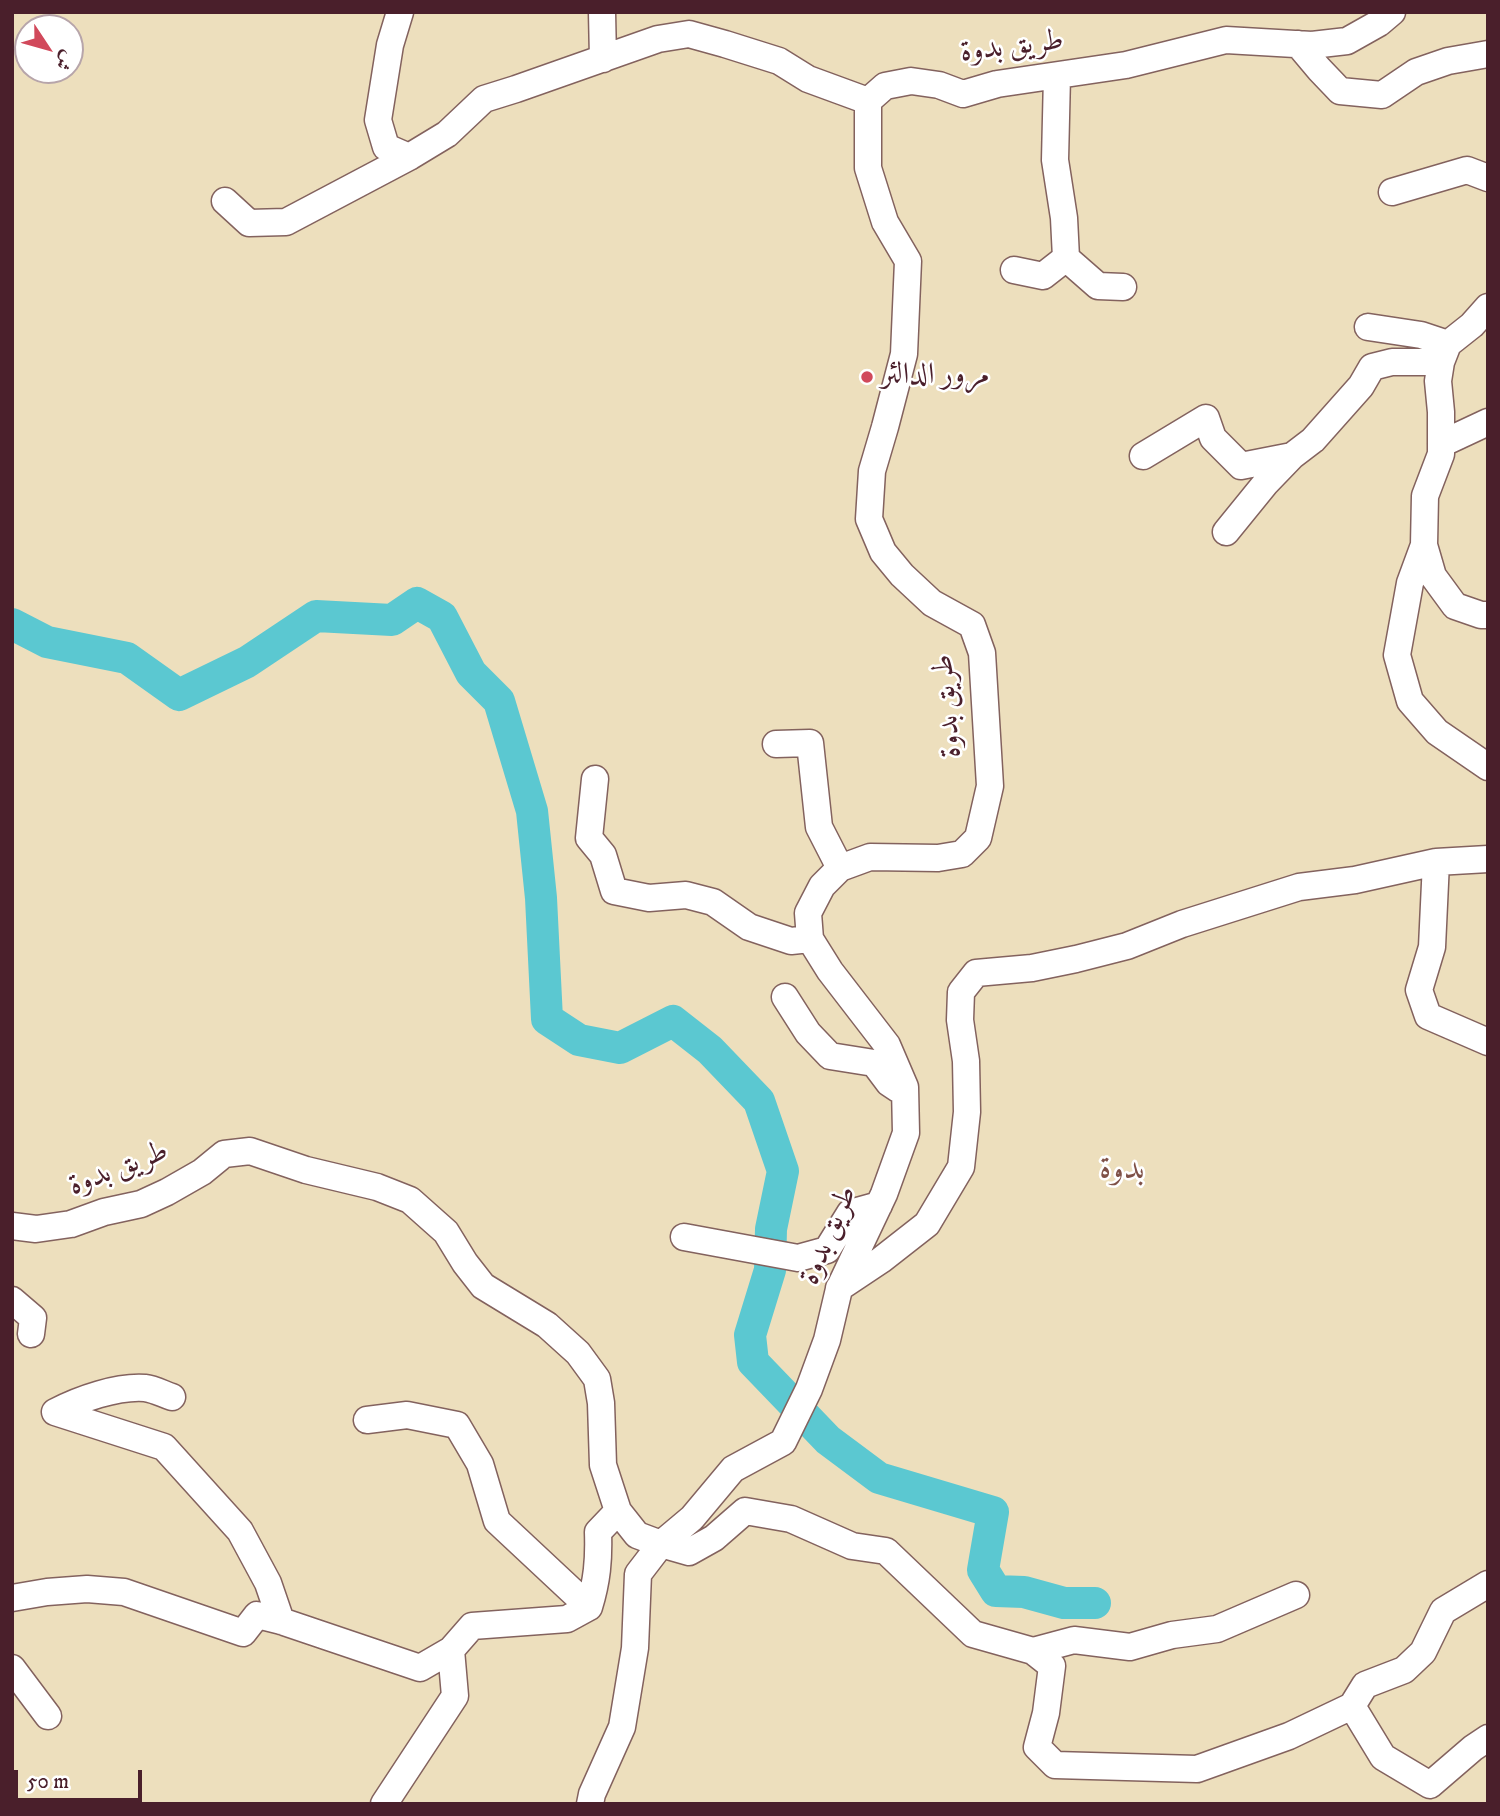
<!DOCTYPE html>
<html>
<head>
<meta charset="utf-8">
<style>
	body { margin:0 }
	#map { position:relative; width:1500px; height:1816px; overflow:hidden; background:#eddfbd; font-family:"IM FELL DW Pica",Amiri,serif }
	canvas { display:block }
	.frame { position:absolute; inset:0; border:14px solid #4a1f2b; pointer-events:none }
	.north { position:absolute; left:14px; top:14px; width:70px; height:70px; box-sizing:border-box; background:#fff; border:2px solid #b7a5aa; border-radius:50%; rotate:126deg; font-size:19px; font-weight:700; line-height:28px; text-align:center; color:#4a1f2b }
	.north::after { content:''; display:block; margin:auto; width:24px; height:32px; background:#d1495b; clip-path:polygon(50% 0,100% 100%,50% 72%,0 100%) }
	.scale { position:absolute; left:14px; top:1770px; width:128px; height:32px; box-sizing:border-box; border:4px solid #4a1f2b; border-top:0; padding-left:9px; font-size:21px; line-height:24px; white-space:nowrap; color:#4a1f2b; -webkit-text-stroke:5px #fff; paint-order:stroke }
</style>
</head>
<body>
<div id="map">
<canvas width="1500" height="1816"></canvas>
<div class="frame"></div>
<div class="north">ش</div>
<div class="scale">50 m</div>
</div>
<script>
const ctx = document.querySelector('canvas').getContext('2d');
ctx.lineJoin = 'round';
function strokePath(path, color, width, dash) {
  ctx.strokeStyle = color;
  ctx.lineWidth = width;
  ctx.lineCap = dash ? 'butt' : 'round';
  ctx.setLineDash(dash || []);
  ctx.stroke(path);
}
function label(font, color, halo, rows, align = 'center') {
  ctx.font = font + ' "IM FELL DW Pica",Amiri,serif';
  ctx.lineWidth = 5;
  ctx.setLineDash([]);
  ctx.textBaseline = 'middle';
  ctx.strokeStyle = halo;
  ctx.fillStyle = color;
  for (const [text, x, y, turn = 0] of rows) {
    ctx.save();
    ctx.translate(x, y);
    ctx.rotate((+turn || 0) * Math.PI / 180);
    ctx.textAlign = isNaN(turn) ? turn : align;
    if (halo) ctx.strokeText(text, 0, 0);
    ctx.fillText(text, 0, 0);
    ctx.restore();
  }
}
strokePath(new Path2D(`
	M12,624L47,642L127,658L179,695L247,662L316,616L392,620L417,603L442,617L471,673L499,701L532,811L541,898L547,1019L579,1040L620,1048L673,1021L710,1050L759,1101L783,1171L771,1229L770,1270L750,1335L753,1362L828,1440L879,1478L993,1512L983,1570L996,1591L1024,1592L1064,1603H1095`), '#5bc8d1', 32);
const minor = new Path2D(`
	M400,12L390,45L378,120L386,147L409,157
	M602,12L603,59
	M1298,44L1319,69L1340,91L1382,95L1416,72L1448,61L1488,54
	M1057,76L1055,160L1064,218L1066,258L1098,286L1123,287
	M1392,192L1467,170L1488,178
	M225,201L249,223L286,222L409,157L447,134L484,99L516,89L658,39L689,34L725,44L779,61L808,79L868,101
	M1014,270L1043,276L1066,258
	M1488,307L1472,325L1448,344L1441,362L1438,381L1441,412V454L1425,496L1424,545L1410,583L1397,655L1410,701L1437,732L1488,767
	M1368,327L1421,335L1448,344
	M1441,444L1488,422
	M1143,456L1206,418L1213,438L1241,466L1292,456L1313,440L1361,386L1372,367L1392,362H1441
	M1226,532L1265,484L1292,456
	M1424,545L1433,576L1455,606L1481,615H1488
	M776,744L810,743L819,827L840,868
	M595,779L589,838L603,855L614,891L649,898L686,895L713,902L749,927L791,941L810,939
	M1436,862L1488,859
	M785,997L808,1033L830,1056L874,1063L889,1083L898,1089
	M12,1226L36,1229L71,1224L104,1212L141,1204L167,1192L202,1172L224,1154L250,1151L306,1170L377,1187L410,1200L446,1232L465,1263L483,1286L547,1325L578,1353L597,1379L601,1403L603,1465L618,1511L637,1535L661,1544L692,1518L733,1469L783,1442L809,1389L827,1340L839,1289L884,1194L906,1133L905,1087L887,1045L830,971L810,939L808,913L822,886L840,868L870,857L938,858L962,854L978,838L990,786L982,653L972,625L932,603L902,575L883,552L869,519L872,471L885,427L904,354L908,261L885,222L868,168V101L885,86L911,81L939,85L963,94L997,84L1126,65L1226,40L1312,45L1347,41L1379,23L1392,12
	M684,1237L798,1258L827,1250L850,1213L879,1205
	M839,1288L881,1260L927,1224L961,1167L967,1112L966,1061L960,1020L961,992L976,973L1032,968L1076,959L1127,946L1182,924L1299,887L1355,880L1436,862L1432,947L1419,990L1428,1016L1488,1042
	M12,1300L33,1318L31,1334
	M172,1397C163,1394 154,1389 145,1388C117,1386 80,1399 55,1412L164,1447L240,1531L268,1583L281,1621
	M367,1420L407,1415L457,1425L480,1464L497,1521L589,1607
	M12,1598L47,1592L87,1589L124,1592L243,1633L257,1615L281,1621L420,1668L451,1650L472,1626L567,1619L589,1607C597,1581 599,1560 598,1532L618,1511
	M1033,1651L1074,1640L1130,1647L1172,1635L1217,1629L1296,1595
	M12,1668L48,1716
	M1352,1706L1383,1757L1430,1785L1473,1748L1488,1738
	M384,1804L455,1696L451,1650
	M590,1804L592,1794L622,1727L635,1648L638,1574L661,1544L689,1552L714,1538L745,1511L791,1519L852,1546L886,1551L973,1634L1033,1651L1052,1666L1046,1713L1037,1747L1055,1765L1197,1769L1289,1736L1352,1706L1365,1685L1404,1670L1423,1652L1443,1611L1488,1584`);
strokePath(minor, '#83625e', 29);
strokePath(minor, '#fff', 26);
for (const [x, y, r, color] of [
	[867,377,7,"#d1495b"]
]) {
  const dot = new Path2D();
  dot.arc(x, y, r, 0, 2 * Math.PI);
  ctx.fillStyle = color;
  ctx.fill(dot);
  strokePath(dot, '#fff', 2.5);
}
label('30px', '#4a1f2b', '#fff', [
	["طريق بدوة",1012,48,-7],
	["طريق بدوة",949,706,-95],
	["طريق بدوة",119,1170,-21],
	["طريق بدوة",830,1236,-67]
]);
label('30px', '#4a1f2b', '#fff', [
	["مرور الدالئر",881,377]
], 'left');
label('32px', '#7f5147', '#fff', [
	["بدوة",1122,1171]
]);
</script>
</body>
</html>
